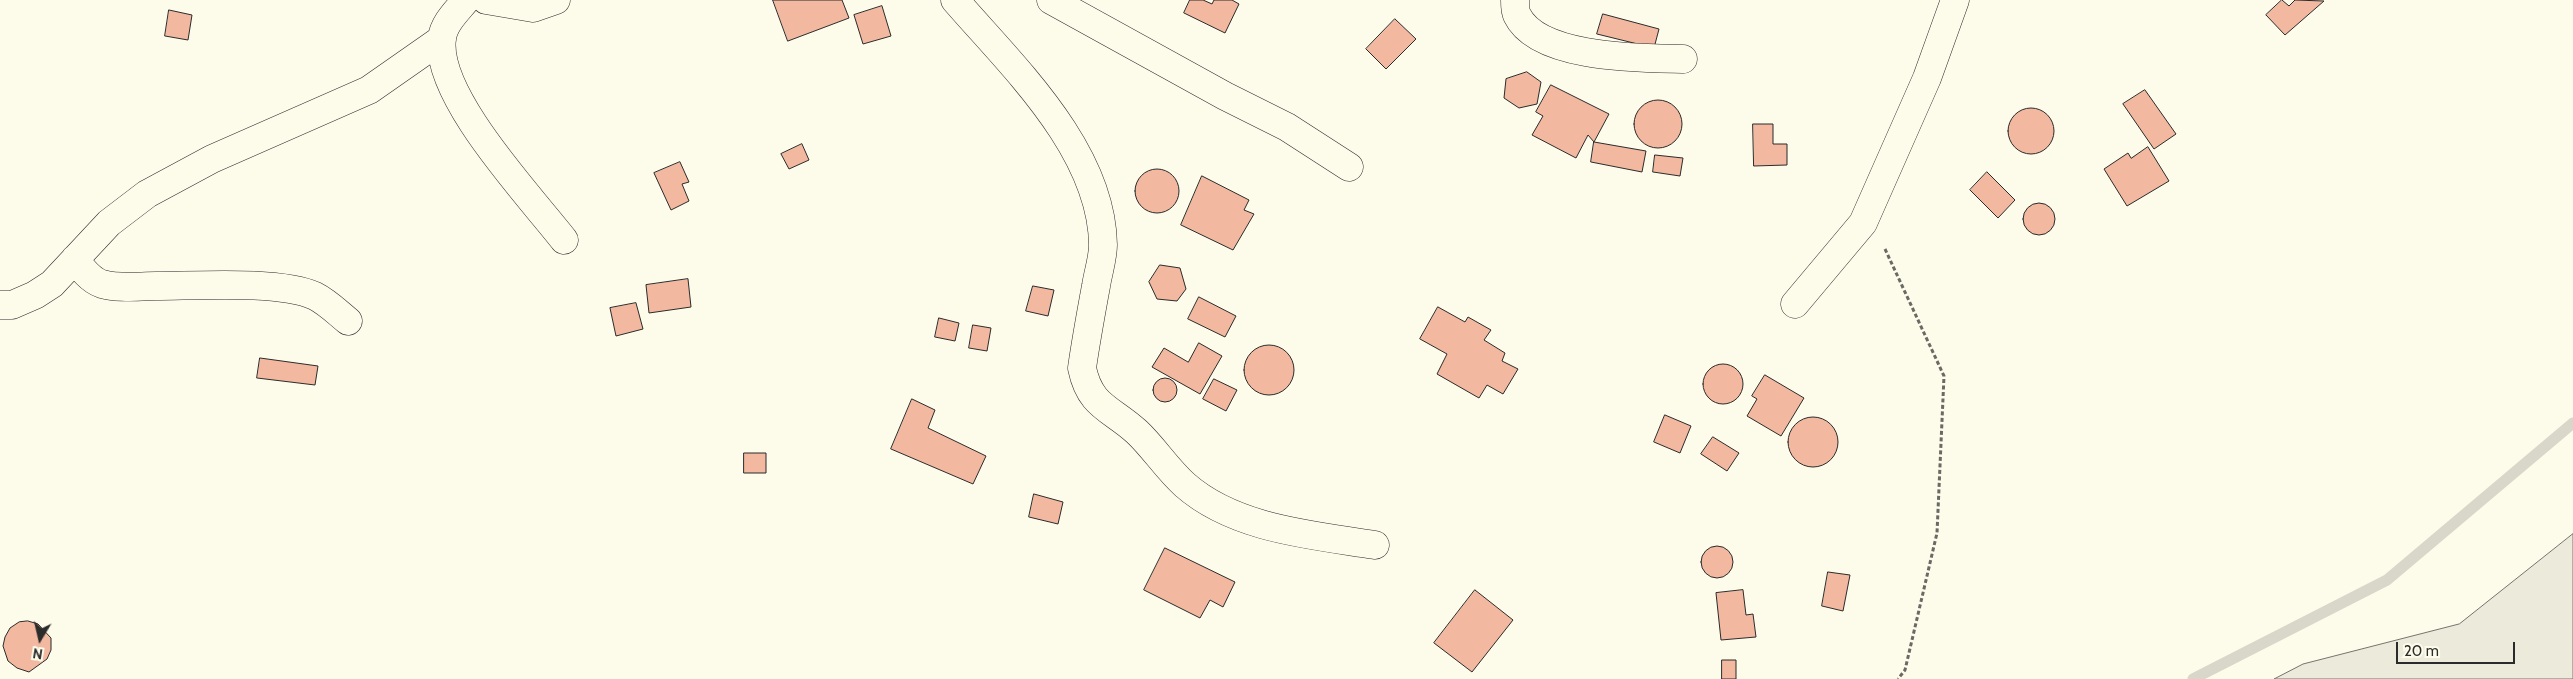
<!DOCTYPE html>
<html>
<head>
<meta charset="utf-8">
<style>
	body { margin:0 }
	#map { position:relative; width:2573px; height:679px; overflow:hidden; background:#fdfbea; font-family:Cabin,sans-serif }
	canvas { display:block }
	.north { position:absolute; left:15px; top:614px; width:50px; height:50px; -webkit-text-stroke:4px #fdfbea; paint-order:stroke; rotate:189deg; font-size:14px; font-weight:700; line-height:20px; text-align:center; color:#2b2b2b }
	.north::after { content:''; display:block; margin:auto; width:18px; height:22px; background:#2b2b2b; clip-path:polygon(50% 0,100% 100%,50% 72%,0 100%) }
	.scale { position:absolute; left:2396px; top:642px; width:119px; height:22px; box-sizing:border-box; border:2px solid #2b2b2b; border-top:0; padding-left:6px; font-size:15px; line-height:18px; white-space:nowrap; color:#2b2b2b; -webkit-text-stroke:4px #fdfbea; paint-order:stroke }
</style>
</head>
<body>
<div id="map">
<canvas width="2573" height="679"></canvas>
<div class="north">N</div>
<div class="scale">20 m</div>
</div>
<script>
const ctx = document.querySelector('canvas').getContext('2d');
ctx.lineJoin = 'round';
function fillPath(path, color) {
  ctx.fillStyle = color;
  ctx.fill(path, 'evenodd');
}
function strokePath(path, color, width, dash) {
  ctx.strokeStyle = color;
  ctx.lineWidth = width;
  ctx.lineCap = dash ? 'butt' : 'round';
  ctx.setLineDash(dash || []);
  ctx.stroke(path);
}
const green = new Path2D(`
	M2573,534V679H2274L2303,664L2459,624Z`);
fillPath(green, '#ecebdb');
strokePath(green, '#74746e', 1);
strokePath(new Path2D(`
	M2193,679L2387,580L2573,423`), '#d8d7c9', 11);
const building = new Path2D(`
	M773,0H842L849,18L788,41Z
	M1190,0H1203L1212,4L1214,0H1232L1239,4L1225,33L1184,13Z
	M2282,0L2289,6L2295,0L2324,1L2285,35L2266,15Z
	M882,6L891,36L863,44L854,15Z
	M169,10L192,15L188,40L165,36Z
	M1603,14L1659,29L1654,48L1597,34Z
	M1395,19L1416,39L1386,69L1366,49Z
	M1527,72L1541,82L1537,104L1519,108L1504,98L1506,79Z
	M1551,85L1609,114L1594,142L1588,135L1576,158L1532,135L1543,116L1536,112Z
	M2145,90L2176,134L2154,149L2123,104Z
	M1634 124a24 24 0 1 1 48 0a24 24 0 1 1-48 0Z
	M2008 131a23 23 0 1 1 46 0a23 23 0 1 1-46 0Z
	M1753,124H1773V144H1787V165L1754,166Z
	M1594,142L1646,151L1642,172L1591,162Z
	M802,144L809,160L789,169L781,154Z
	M2148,147L2169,181L2127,206L2104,169L2128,153L2131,158Z
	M1655,155L1683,158L1680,176L1653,172Z
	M680,162L689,182L682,184L689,201L671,210L654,173Z
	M1135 191a22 22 0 1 1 44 0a22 22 0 1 1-44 0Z
	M1987,172L2015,200L1998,218L1970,190Z
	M1202,176L1249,200L1244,210L1254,214L1233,250L1181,225Z
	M2023 219a16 16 0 1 1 32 0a16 16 0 1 1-32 0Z
	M1160,265L1180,268L1186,289L1177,301L1157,299L1149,282Z
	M688,279L691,307L649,313L646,285Z
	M1033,286L1054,290L1048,316L1026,311Z
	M1199,297L1236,316L1225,337L1188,319Z
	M636,303L643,329L616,336L610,308Z
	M1438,307L1465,322L1468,317L1491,330L1484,340L1505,353L1502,361L1518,369L1503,394L1487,385L1479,398L1437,374L1447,354L1420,339Z
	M939,318L959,323L955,341L935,337Z
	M973,325L991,328L987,351L969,348Z
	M1199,343L1222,356L1200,394L1152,367L1164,348L1188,362Z
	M1244 370a25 25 0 1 1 50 0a25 25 0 1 1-50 0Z
	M260,358L318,366L315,385L257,378Z
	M1703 384a20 20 0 1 1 40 0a20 20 0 1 1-40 0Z
	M1765,375L1804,398L1781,436L1747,416L1757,399L1752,396Z
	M1153 390a12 12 0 1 1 24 0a12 12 0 1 1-24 0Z
	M1214,379L1237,390L1226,411L1203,399Z
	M912,399L935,410L928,428L986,456L973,484L891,449Z
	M1665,415L1691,426L1680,453L1654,442Z
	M1788 442a25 25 0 1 1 50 0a25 25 0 1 1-50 0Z
	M1713,437L1739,453L1727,471L1701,454Z
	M744,453H766V473H744Z
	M1034,494L1063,502L1058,524L1029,517Z
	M1701 562a16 16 0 1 1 32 0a16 16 0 1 1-32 0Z
	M1165,548L1235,582L1223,607L1210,600L1200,618L1144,590Z
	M1828,572L1850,575L1843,611L1822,606Z
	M1475,590L1513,620L1472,672L1434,643Z
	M1743,590L1746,615L1753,614L1756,637L1721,640L1716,593Z
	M28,621L38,624L51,638V650L47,659L29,672L17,668L8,661L3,646L5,637L10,628L19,622Z
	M1722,660H1736V679H1722Z`);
fillPath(building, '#f2b8a0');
strokePath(building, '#2b2b2b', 1);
const minor = new Path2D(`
	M466,0C457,11 444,23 442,38C434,95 529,195 564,240
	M486,0L533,8L556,0
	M955,0C1013,67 1102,150 1103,245C1103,258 1098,273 1096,286C1091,313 1086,340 1082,368C1090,407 1111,408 1137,432C1154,448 1167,469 1185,485C1235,529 1312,535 1375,545
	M1051,0L1225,96L1287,127L1349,167
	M1515,0C1515,5 1515,11 1517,15C1538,59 1641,58 1683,59
	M75,259C82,269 90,280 102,284C119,289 139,286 156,286C195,286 280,280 315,296C327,302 337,312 348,321
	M1795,304L1863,223L1927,78L1955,0
	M0,305H12L35,295L52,284L109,223L147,194L212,159L369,90L442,39`);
strokePath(minor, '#2b2b2b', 29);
strokePath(new Path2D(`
	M1885,249L1944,376L1937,533L1905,670L1898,679`), '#6a6964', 3, [4, 2.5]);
strokePath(minor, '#fdfbea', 28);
</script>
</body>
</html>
